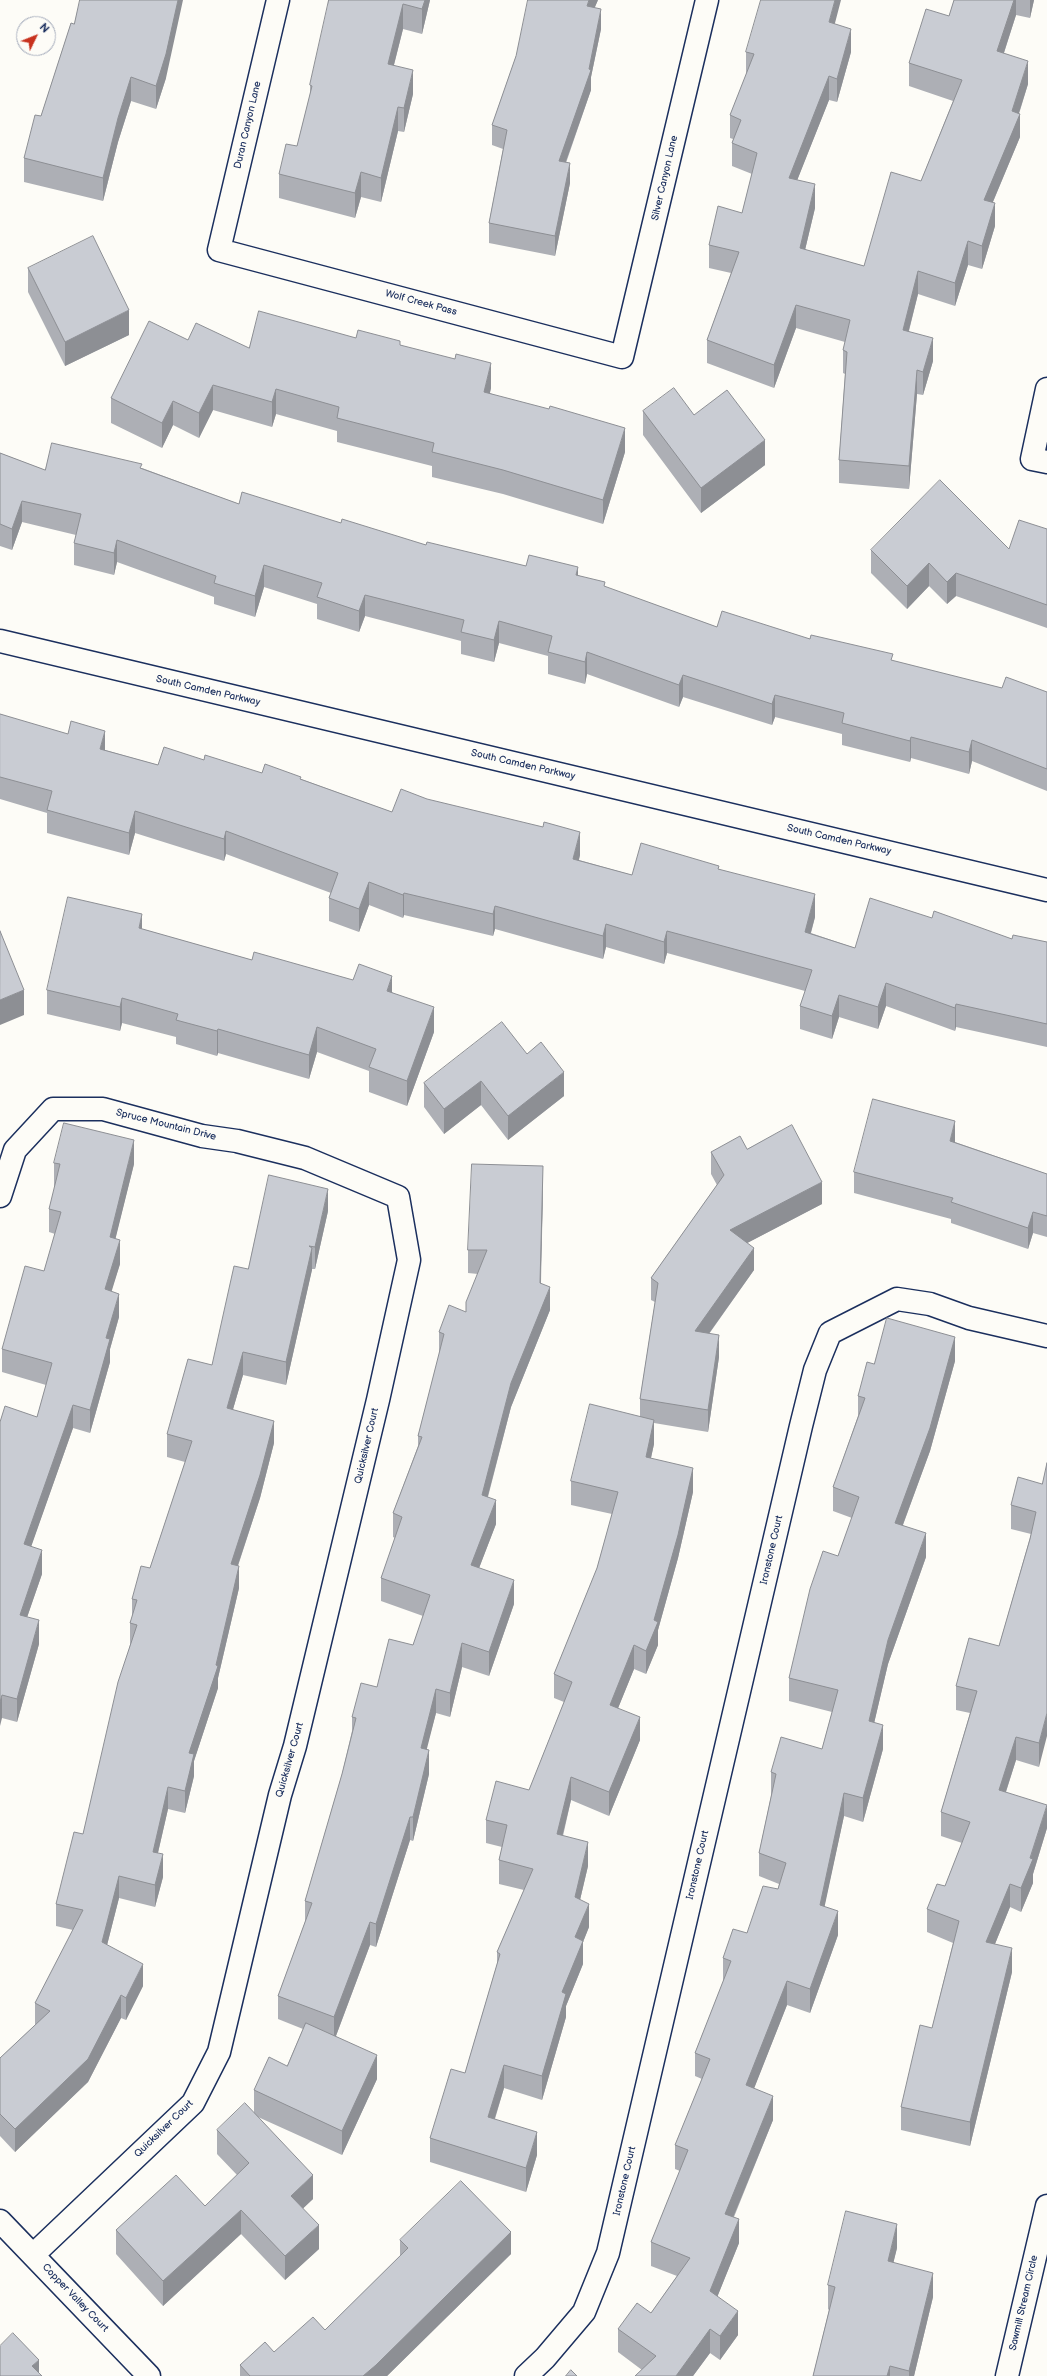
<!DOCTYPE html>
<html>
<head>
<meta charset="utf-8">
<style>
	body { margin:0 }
	#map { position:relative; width:1047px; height:2376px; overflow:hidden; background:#fdfcf7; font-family:"Balsamiq Sans",sans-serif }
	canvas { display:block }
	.north { position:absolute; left:16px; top:16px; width:40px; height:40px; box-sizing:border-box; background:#fdfcf7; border:1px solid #a3aaba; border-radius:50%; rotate:47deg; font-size:11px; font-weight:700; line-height:16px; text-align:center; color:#1b2f5e }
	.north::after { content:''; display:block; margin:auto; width:14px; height:18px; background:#c8321e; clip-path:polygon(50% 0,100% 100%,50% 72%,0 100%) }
</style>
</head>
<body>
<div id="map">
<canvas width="1047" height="2376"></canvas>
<div class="north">N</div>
</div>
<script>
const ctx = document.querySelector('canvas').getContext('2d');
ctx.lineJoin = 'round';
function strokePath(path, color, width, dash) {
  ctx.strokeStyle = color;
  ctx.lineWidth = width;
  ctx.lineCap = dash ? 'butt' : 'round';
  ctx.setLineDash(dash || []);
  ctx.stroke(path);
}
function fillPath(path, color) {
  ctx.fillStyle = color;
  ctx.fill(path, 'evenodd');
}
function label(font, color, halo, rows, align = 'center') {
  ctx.font = font + ' "Balsamiq Sans",sans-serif';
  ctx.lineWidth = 4;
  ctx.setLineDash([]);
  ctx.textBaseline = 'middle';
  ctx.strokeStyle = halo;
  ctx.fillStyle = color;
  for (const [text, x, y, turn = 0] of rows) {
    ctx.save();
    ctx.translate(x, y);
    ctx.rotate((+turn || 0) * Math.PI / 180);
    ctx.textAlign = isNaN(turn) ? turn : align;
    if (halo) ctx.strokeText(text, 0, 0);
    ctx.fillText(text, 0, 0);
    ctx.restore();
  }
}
const street = new Path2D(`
	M278,0L219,250L622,357L707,0
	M1047,389L1032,459L1047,462
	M0,641L1047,890
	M0,1196L15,1150L53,1109H103L202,1136L237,1141L305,1158L398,1197L409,1260L378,1400L295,1746L280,1795L219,2052L193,2103L33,2255
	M0,2221L149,2376
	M526,2376L545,2358L584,2312L608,2253L801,1426L815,1370L830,1333L897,1299L930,1304L969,1318L1047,1336
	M1007,2376L1047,2206`);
strokePath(street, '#1b2f5e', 25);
strokePath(street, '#fdfcf7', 22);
fillPath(new Path2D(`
	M328,0H430L422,34L403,29L394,65L413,94L404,132L398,131L381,202L361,197L355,218L279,198V174L297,146L310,95V85L328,7Z
	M598,0L594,8L601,29L591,77V90L566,163L570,183L555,256L489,243V223L503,149L492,145V125L516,56Z
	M954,0H1034L1030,18L1016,15L1004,53L1028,84L1019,114L1020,137L993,202L995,226L982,269L968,265L955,306L918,294L909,331L933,361L923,395L917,394L909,489L839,483V460L845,374L843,373V350L845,342L796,328L774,388L707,363V340L731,273L709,268V245L742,213L752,174L732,166V143L733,139L730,138V115L746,75V52L835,24L851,52L837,102L829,100L797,180L815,208L805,250L864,266L921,181L953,101L909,86V63L949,16Z
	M71,23L166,78L156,109L131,101L118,142L103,201L24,182V158L41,116Z
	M28,268L129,335L65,366L28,292Z
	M356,338L400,345L491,388L490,393L625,452L603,524L503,494L432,477V466L337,442V431L276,414L272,427L213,410L199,438L173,425L162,448L111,423V398L188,340L249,348Z
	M643,411L694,415L765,465L701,513L643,435Z
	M0,453L45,470L142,468L239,504L341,523L426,545L526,566L578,575L605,587L717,627L810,639L893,661L1002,688L1047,692V791L972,761L969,774L911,758L910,762L842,745V734L775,717L772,725L683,697L679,707L587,674L585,684L548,674V656L499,643L494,662L461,654V641L365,616L359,632L317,619V604L264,587L255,617L214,604V597L117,562L114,575L74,565V543L76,535L22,522L12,550L0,546Z
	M1047,529V628L956,596L947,604L929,586L907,609L871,573V550L1009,549Z
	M0,714L105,750L158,765L204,760L262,773L301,779L392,812L580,855L579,860L632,875L719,869L815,917L811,933L855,948L932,918L1012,939L1047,942V1047L956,1027L955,1031L886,1006L878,1029L839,1017L832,1039L800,1029V1006L805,991L667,953L664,964L606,947L603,959L495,929L493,936L404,915L403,918L369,905L359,932L329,921V898L331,893L226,854L224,861L135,833L129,855L47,833V813L0,799Z
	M142,929L252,960L392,992L434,1032L407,1106L369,1092V1071L317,1052L309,1079L218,1053L217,1056L176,1044V1037L122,1023L120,1031L47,1014V990Z
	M527,1054L564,1096L508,1140L481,1105L444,1134L424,1107V1083Z
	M955,1142L1047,1174V1237L1033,1233L1028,1249L951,1223V1219L854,1193V1172Z
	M747,1149L822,1204L747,1243L754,1270L709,1334L719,1357L708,1432L654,1423V1444L651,1458L693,1492L678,1558L658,1630V1645L646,1674L634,1669L618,1708L640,1740L609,1816L571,1800L563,1836L588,1866L580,1900L589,1927L583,1942V1964L566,2006V2017L542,2100L504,2088L495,2119L537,2155L526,2192L430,2162V2138L465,2073L497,1964V1952L524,1890L499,1884V1860L502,1847L486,1843V1820L529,1790L564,1702L554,1698V1674L597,1568L612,1514L571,1505V1481L640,1417V1399L655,1302L651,1300V1278L717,1185L711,1174V1152Z
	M54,1163L134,1164L115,1239L120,1264L111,1291L119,1317L110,1349V1362L90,1433L73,1428L31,1546L42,1574L27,1617L39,1644L17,1722L2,1718L0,1422L37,1417L46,1385L2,1372V1349L44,1271L55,1234L49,1232V1209L55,1187L54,1186Z
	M543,1190L541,1283L550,1310L511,1407L488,1497L496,1524L479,1568L514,1604L489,1676L462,1667L450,1717L436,1713L426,1749L429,1774L413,1841L410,1840L376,1947L370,1945L336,2036L377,2079L342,2155L258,2117L313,2199L303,2208L319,2249L285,2280L241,2234L163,2306L116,2254V2230L205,2206L237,2175L217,2154V2130L254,2113V2090L287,2066L303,2029L278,2019V1996L305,1922V1901L342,1774L352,1731V1717L377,1687L413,1645L423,1616L381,1601V1578L395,1538L393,1537V1513L418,1446V1436L439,1355V1332L466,1312L478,1274L468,1273V1250Z
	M328,1211L315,1269H312L286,1385L243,1375L233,1409L274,1443L260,1498L238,1566L239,1588L218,1678V1688L194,1761V1776L185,1813L168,1809L158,1853L163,1877L155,1907L119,1898L107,1945L143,1986L126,2020L121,2018L88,2082L15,2152L0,2136V2058L35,2025V2003L73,1930L56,1926V1904L83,1834L130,1645V1623L132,1617V1599L150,1568L185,1462L167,1457V1434L212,1365L248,1269Z
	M955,1361L930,1451L903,1525L926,1557L888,1664L874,1723L883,1749L863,1822L844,1816L824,1907L838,1935L810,2013L787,2005L754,2088L773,2120L734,2217L739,2243L717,2297L738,2335L720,2360L710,2353L693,2376H635L642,2370L618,2352V2329L651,2313L677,2276L651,2266V2242L680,2171L675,2169V2145L702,2079L695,2076V2053L723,1982V1958L747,1933L778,1889L779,1884L759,1876V1853L771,1796V1772L822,1749L832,1712L789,1701V1678L838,1556L852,1518L833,1511V1487L858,1416V1396L874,1364Z
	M1042,1484L1039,1767L1016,1760L1006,1792L1047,1828L1033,1874V1883L1021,1912L1010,1907L995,1944L1012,1972L970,2146L901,2130V2107L932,2028L953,1943L927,1932V1909L945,1886L962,1843L941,1836V1812L970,1713L956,1710V1686L999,1646L1031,1534L1011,1529V1505Z
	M400,2240L511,2254L387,2376H240V2365L274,2352L325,2330L400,2256Z
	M897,2248L893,2263L933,2297L914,2376H813L829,2310L828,2309V2285Z`), '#adafb5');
fillPath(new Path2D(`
	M178,0H183L166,78L156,109V86Z
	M425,0H430L422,34V9Z
	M589,0H598L587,26V6Z
	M835,0H841L829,46V22Z
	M1014,0H1016V15L997,74V51Z
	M1030,0H1034L1030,18Z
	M403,4V29L388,88V64Z
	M601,9V29L591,77V90L559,181V161L589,69Z
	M851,29V52L837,102V79Z
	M1028,61V84L1016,122L1020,114V137L984,223V200Z
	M413,70V94L404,132V108Z
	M829,76V100L789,201V178Z
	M131,77V101L118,142L103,201V178L118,118Z
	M398,107V131L381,202V178Z
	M570,163V183L555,256V236Z
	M361,172V197L355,218V193Z
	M815,184V208L800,271V248Z
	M995,203V226L982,269V246Z
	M968,241V265L955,306V283Z
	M918,271V294L903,353V330Z
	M796,305V328L774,388V365Z
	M129,310V335L65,366V342Z
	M933,338V361L923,395V372Z
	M491,363V388L484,416V392Z
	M917,370V394L909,489V466Z
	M213,385V410L199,438V413Z
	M276,389V414L272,427V402Z
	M173,401V425L162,448V423Z
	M625,428V452L603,524V500Z
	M765,440V465L701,513V488Z
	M22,501V522L12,550V529Z
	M117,540V562L114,575V553Z
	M929,563V586L907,609V586Z
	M264,565V587L255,617V596Z
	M578,567V589L576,575Z
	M956,573V596L947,604V582Z
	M365,595V616L359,632V611Z
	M499,621V643L494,662V640Z
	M587,652V674L585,684V662Z
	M683,675V697L679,707V685Z
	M775,695V717L772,725V704Z
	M105,731V754L100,749Z
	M911,737V758L910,762V741Z
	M972,740V761L969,774V752Z
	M135,811V833L129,855V833Z
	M226,831V854L224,861V839Z
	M580,832V855L573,881V859Z
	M369,882V905L359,932V909Z
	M404,893V915L403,918V895Z
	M815,894V917L805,954V932Z
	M495,906V929L493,936V914Z
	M142,914V939L139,928Z
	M606,924V947L603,959V936Z
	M667,931V953L664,964V942Z
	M392,976V1000L387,991Z
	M886,983V1006L878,1029V1007Z
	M24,990V1015L0,1025V1000Z
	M839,995V1017L832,1039V1016Z
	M122,998V1023L120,1031V1007Z
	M956,1004V1027L955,1031V1008Z
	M434,1007V1032L407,1106V1081Z
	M317,1027V1052L309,1079V1055Z
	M218,1029V1053L217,1056V1031Z
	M564,1072V1096L508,1140V1116Z
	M481,1081V1105L444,1134V1109Z
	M955,1121V1142L950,1162V1141Z
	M134,1140V1164L110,1261V1237Z
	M543,1166V1190L540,1306V1283Z
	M822,1182V1204L730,1252V1230Z
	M328,1189V1211L315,1269V1247Z
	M1033,1212V1233L1028,1249V1228Z
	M120,1240V1264L105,1313V1289Z
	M312,1248V1270L286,1385V1362Z
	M754,1248V1270L695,1353V1331Z
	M550,1287V1310L511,1407L482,1518V1495L511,1383Z
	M119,1294V1317L110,1349V1362L90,1433V1410L106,1338Z
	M719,1335V1357L708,1432V1410Z
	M955,1337V1361L930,1451L895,1546V1523Z
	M243,1352V1375L227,1430V1408Z
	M73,1405V1428L24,1567V1544Z
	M654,1420V1444L646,1480V1457Z
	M274,1421V1443L260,1498L231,1586V1564Z
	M693,1468V1492L678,1558L658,1630V1645L646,1674V1651Z
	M496,1500V1524L471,1589V1565Z
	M926,1533V1557L888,1664L869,1745V1721L888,1640Z
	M42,1550V1574L20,1638V1615Z
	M239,1566V1588L218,1678V1688L194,1761V1776L185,1813V1791L189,1753L216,1665Z
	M514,1580V1604L489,1676V1652Z
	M39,1620V1644L17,1722V1699Z
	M462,1643V1667L450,1717V1693Z
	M634,1645V1669L610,1728V1705Z
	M436,1689V1713L421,1772V1748Z
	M2,1695V1718L0,1726V1702Z
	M1047,1713V1736L1039,1767V1743Z
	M640,1717V1740L609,1816V1792Z
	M883,1725V1749L863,1822V1798Z
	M1016,1737V1760L999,1813V1790Z
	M429,1750V1774L413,1841V1817Z
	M571,1777V1800L557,1858V1834Z
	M168,1787V1809L153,1874V1852Z
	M844,1793V1816L820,1928V1905Z
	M1047,1805V1828L1033,1874V1883L1021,1912V1888Z
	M410,1817V1840L376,1947V1924Z
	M588,1842V1866L575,1921V1897Z
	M163,1854V1877L155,1907V1885Z
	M119,1876V1898L102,1965V1942Z
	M1010,1884V1907L986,1966V1942Z
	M589,1904V1927L583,1942V1964L566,2006V2017L542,2100V2076L562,1992L575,1937Z
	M838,1911V1935L810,2013V1989Z
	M370,1922V1945L334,2041V2017Z
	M1012,1948V1972L970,2146V2122Z
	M143,1964V1986L126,2020V1998Z
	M787,1981V2005L746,2109V2085Z
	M121,1995V2018L88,2082L15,2152V2129Z
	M377,2055V2079L342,2155V2131Z
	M504,2065V2088L488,2140V2117Z
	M773,2096V2120L725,2237V2214Z
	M537,2132V2155L526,2192V2168Z
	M313,2175V2199L291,2220V2196Z
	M241,2210V2234L163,2306V2281Z
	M739,2219V2243L710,2315V2291Z
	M897,2224V2248L888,2285V2261Z
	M319,2225V2249L285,2280V2256Z
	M511,2232V2254L387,2376H363Z
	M933,2273V2297L914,2376H909V2371Z
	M738,2311V2335L720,2360V2336Z
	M710,2329V2353L693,2376H676Z
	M39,2360V2376L32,2366Z
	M890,2366V2376H887Z`), '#8d8f94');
const building = new Path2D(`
	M80,0H178L166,54L156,86L131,77L118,118L103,178L24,158L35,115L41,116L71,23L74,24Z
	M329,0H425L422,9L403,4L388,64L413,70L404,108L398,107L381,178L361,172L355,193L279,174L286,144L297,146L312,86L310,85Z
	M528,0H589L587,6L601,9L589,69L591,70L559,161L570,163L555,236L489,223L507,130L492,125L516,56Z
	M761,0H835L829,22L851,29L837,79L829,76L789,178L815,184L800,248L864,266L891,172L921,181L962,80L909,63L926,9L949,16L954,0H1014L997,51L1028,61L1012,111L1020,114L984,200L995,203L982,246L968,241L955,283L918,271L903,330L933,338L923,372L917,370L909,466L839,460L847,352L843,350L850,320L796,305L774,365L707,340L739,252L709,245L718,206L742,213L757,153L732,143L741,120L730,115L754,54L746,52Z
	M93,236L129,310L65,342L28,268Z
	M259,311L356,338L358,330L400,341V345L455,359L456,354L491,363L484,392L549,409L550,406L625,428L603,500L503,470L432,452L434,443L337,418L339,407L276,389L272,402L213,385L199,413L173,401L162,423L111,398L149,321L188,340L196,323L249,348Z
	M674,388L694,415L727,390L765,440L701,488L643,411Z
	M52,443L142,464L140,468L239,504L242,492L341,523L342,519L426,545L427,542L526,566L529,555L578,567L576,575L605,582L604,586L717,627L722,611L810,639L811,635L893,654L891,660L1002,688L1006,677L1047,692V769L972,740L969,752L911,737L910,741L842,723L844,713L775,695L772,704L683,675L679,685L587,652L585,662L548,652L552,636L499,621L494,640L461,632L464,620L365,595L359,611L317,597L322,583L264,565L255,596L214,583L216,576L117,540L114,553L74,543L81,514L22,501L12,529L0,524V453L45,470Z
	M940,480L1009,549L1019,520L1047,529V605L956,573L947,582L929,563L907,586L871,550Z
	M0,714L68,734L71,721L105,731L100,749L158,765L164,747L204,760L205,755L262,773L265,764L301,777L300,779L392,812L401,789L427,799L543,827L544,822L580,832L573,859L632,875L641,843L719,866L718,869L815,894L805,932L855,948L870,898L932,918L934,911L1012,939L1013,935L1047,942V1024L956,1004L955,1008L886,983L878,1007L839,995L832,1016L800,1006L812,970L667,931L664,942L606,924L603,936L495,906L493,914L404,893L403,895L369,882L359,909L329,898L338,873L226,831L224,839L135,811L129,833L47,810L52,791L0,777Z
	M68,897L142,914L139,928L252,960L254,952L353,980L359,964L392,976L387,991L434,1007L407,1081L369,1067L376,1049L317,1027L309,1055L218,1029L217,1031L176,1020L178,1014L122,998L120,1007L47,990Z
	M0,931L24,990L0,1000Z
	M502,1022L527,1054L541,1042L564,1072L508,1116L481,1081L444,1109L424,1083Z
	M873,1099L955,1121L950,1141L1047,1174V1216L1033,1212L1028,1228L951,1202L953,1198L854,1172Z
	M64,1123L134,1140L110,1237L120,1240L105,1289L119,1294L106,1338L110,1339L90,1410L73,1405L24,1544L42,1550L20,1615L39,1620L17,1699L2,1695L0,1702V1422L5,1406L37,1417L52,1363L2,1349L25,1266L44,1271L61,1212L49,1209L60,1164L54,1163Z
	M792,1125L822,1182L730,1230L754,1248L695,1331L719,1335L708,1410L640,1399L658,1283L651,1278L724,1175L711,1152L740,1136L747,1149Z
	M472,1164L543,1166L540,1283L550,1287L511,1383L482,1495L496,1500L471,1565L514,1580L489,1652L462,1643L450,1693L436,1689L421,1748L429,1750L413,1817H410L376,1924L370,1922L334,2017L278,1996L312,1903L305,1901L342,1774L356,1718L352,1717L361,1683L377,1687L389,1639L413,1645L430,1595L381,1578L402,1517L393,1513L422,1437L418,1436L444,1334L439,1332L449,1305L466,1312V1302L487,1250H468Z
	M269,1175L328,1189L315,1247L309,1246L312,1248L286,1362L243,1352L227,1408L274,1421L260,1475L231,1564L239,1566L216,1665L218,1666L189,1753L194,1754L185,1791L168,1787L153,1852L163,1854L155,1885L119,1876L102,1942L143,1964L126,1998L121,1995L88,2059L15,2129L0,2114V2058L50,2011L35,2003L83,1910L56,1904L74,1832L83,1834L118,1682L137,1625L130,1623L137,1600L132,1599L141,1566L150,1568L192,1441L167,1434L188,1359L212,1365L234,1266L248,1269Z
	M887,1318L955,1337L930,1428L895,1523L926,1533L888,1640L869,1721L883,1725L863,1798L844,1793L820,1905L838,1911L810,1989L787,1981L746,2085L773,2096L725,2214L739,2219L710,2291L738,2311L720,2336L710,2329L676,2376H635L656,2356L618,2329L637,2303L651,2313L690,2258L651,2242L688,2150L675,2145L710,2059L695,2053L731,1961L723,1958L733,1929L747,1933L763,1886L778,1889L786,1863L759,1853L776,1774L771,1772L781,1737L822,1749L838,1690L789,1678L810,1589L823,1551L838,1556L859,1497L833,1487L865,1398L858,1396L867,1362L874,1364Z
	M590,1404L654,1420L646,1457L693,1468L678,1535L654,1620L658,1622L646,1651L634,1645L610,1705L640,1717L609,1792L571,1777L557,1834L588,1842L575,1897L589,1904L575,1937L583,1941L562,1992L566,1994L542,2076L504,2065L488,2117L537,2132L526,2168L430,2138L451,2069L465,2073L500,1954L497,1952L533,1869L499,1860L507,1825L486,1820L496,1781L529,1790L572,1682L554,1674L597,1568L618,1492L571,1481Z
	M1047,1463V1713L1039,1743L1016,1737L999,1790L1047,1805L1030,1858L1033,1859L1021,1888L1010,1884L986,1942L1012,1948L970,2122L901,2107L920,2025L932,2028L959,1921L927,1909L937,1884L945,1886L970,1822L941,1812L977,1691L956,1686L969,1638L999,1646L1030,1539L1036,1512L1011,1505L1018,1477L1042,1484Z
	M306,2023L377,2055L342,2131L254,2090L269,2057L287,2066Z
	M245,2103L313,2175L291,2196L319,2225L285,2256L241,2210L163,2281L116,2230L176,2175L205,2206L249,2163L217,2130Z
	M461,2181L511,2232L376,2365L363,2376H250L240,2365L265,2342L274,2352L313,2317L325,2330L408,2248L400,2240Z
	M846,2211L897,2224L888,2261L933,2273L909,2371L890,2366L887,2376H813L835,2287L828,2285Z
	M13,2333L39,2360L32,2366L42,2376H0V2346Z
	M571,2370L577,2376H566Z`);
fillPath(building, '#c9ccd3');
strokePath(building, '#8d8f94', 1);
label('10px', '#1b2f5e', '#fdfcf7', [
	["Duran Canyon Lane",248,125,-77],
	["Silver Canyon Lane",665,178,-77],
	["Wolf Creek Pass",421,303,15],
	["South Camden Parkway",208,691,13],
	["South Camden Parkway",523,765,13],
	["South Camden Parkway",839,840,13],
	["Spruce Mountain Drive",166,1125,14],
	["Quicksilver Court",367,1446,-77],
	["Ironstone Court",772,1550,-77],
	["Quicksilver Court",290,1760,-74],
	["Ironstone Court",698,1865,-77],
	["Quicksilver Court",164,2129,-44],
	["Ironstone Court",625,2181,-77],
	["Copper Valley Court",75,2298,46],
	["Sawmill Stream Circle",1024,2303,-77]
]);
</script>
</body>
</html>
